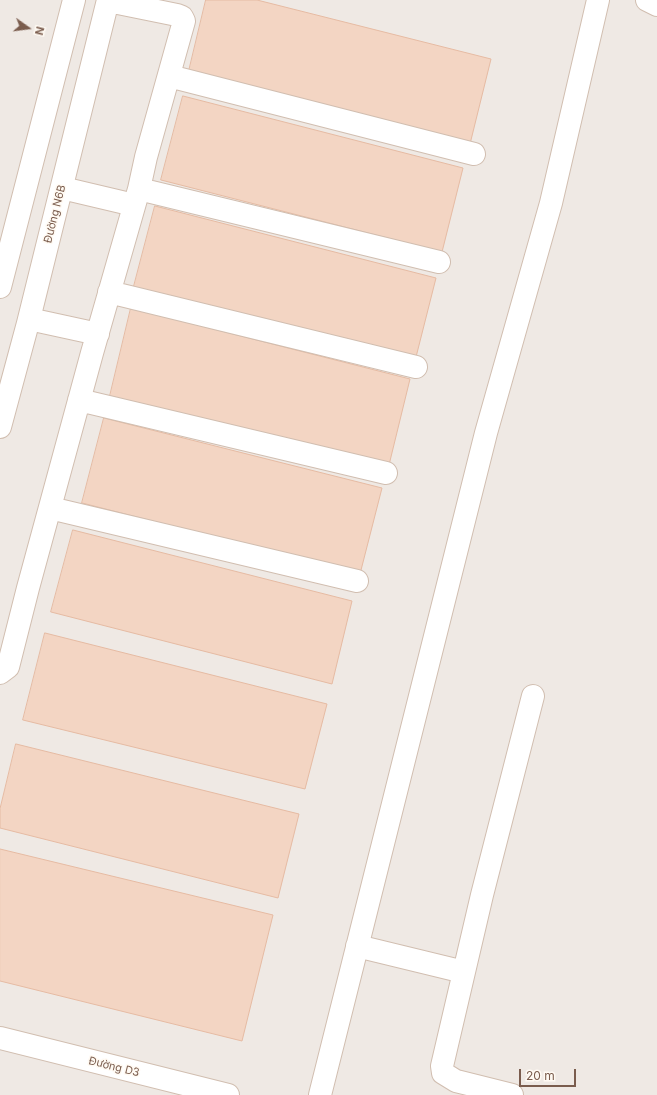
<!DOCTYPE html>
<html>
<head>
<meta charset="utf-8">
<style>
	body { margin:0 }
	#map { position:relative; width:657px; height:1095px; overflow:hidden; background:#fdf6ec; font-family:Inter,sans-serif }
	canvas { display:block }
	.north { position:absolute; left:8px; top:8px; width:40px; height:40px; -webkit-text-stroke:3px #fffaf3; paint-order:stroke; rotate:104deg; font-size:11px; font-weight:700; line-height:16px; text-align:center; color:#7a5c4d }
	.north::after { content:''; display:block; margin:auto; width:14px; height:18px; background:#7a5c4d; clip-path:polygon(50% 0,100% 100%,50% 72%,0 100%) }
	.scale { position:absolute; left:519px; top:1069px; width:57px; height:18px; box-sizing:border-box; border:2px solid #7a5c4d; border-top:0; padding-left:5px; font-size:12px; line-height:14px; white-space:nowrap; color:#7a5c4d; -webkit-text-stroke:3px #fffaf3; paint-order:stroke }
</style>
</head>
<body>
<div id="map">
<canvas width="657" height="1095"></canvas>
<div class="north">N</div>
<div class="scale">20 m</div>
</div>
<script>
const ctx = document.querySelector('canvas').getContext('2d');
ctx.lineJoin = 'round';
function fillPath(path, color) {
  ctx.fillStyle = color;
  ctx.fill(path, 'evenodd');
}
function strokePath(path, color, width, dash) {
  ctx.strokeStyle = color;
  ctx.lineWidth = width;
  ctx.lineCap = dash ? 'butt' : 'round';
  ctx.setLineDash(dash || []);
  ctx.stroke(path);
}
function label(font, color, halo, rows, align = 'center') {
  ctx.font = font + ' Inter,sans-serif';
  ctx.lineWidth = 3;
  ctx.setLineDash([]);
  ctx.textBaseline = 'middle';
  ctx.strokeStyle = halo;
  ctx.fillStyle = color;
  for (const [text, x, y, turn = 0] of rows) {
    ctx.save();
    ctx.translate(x, y);
    ctx.rotate((+turn || 0) * Math.PI / 180);
    ctx.textAlign = isNaN(turn) ? turn : align;
    if (halo) ctx.strokeText(text, 0, 0);
    ctx.fillText(text, 0, 0);
    ctx.restore();
  }
}
fillPath(new Path2D(`
	M0,0H647L657,5V1095H0Z`), '#efe9e4');
const building = new Path2D(`
	M206,0H257L491,59L470,144L189,71Z
	M183,96L463,168L442,252L161,180Z
	M155,206L436,278L415,361L133,290Z
	M131,308L410,379L389,465L110,396Z
	M104,418L382,488L360,574L82,503Z
	M73,530L352,601L332,684L51,612Z
	M45,633L327,704L305,789L23,720Z
	M16,744L299,814L278,898L0,828V809Z
	M0,849L273,915L242,1041L0,981Z`);
fillPath(building, '#f3d5c3');
strokePath(building, '#e6bba3', 1);
const minor = new Path2D(`
	M647,0L657,5
	M169,76L474,154
	M62,188L134,205
	M139,189L439,262
	M0,287L74,0
	M109,292L416,367
	M29,319L98,334
	M79,400L386,473
	M0,427L28,323L108,0
	M50,508L357,581
	M0,673L8,667L28,588L92,353L139,189L146,157L184,21L182,17L177,15L108,1
	M357,946L464,972
	M0,1038L228,1095
	M320,1095L486,433L551,203L598,0
	M512,1095L456,1081L443,1073L442,1066L482,895L533,696`);
strokePath(minor, '#d1beb0', 24);
strokePath(minor, '#fff', 22);
label('11px', '#7a5c4d', '#fffaf3', [
	["Đường N6B",55,214,-76],
	["Đường D3",114,1067,14]
]);
</script>
</body>
</html>
